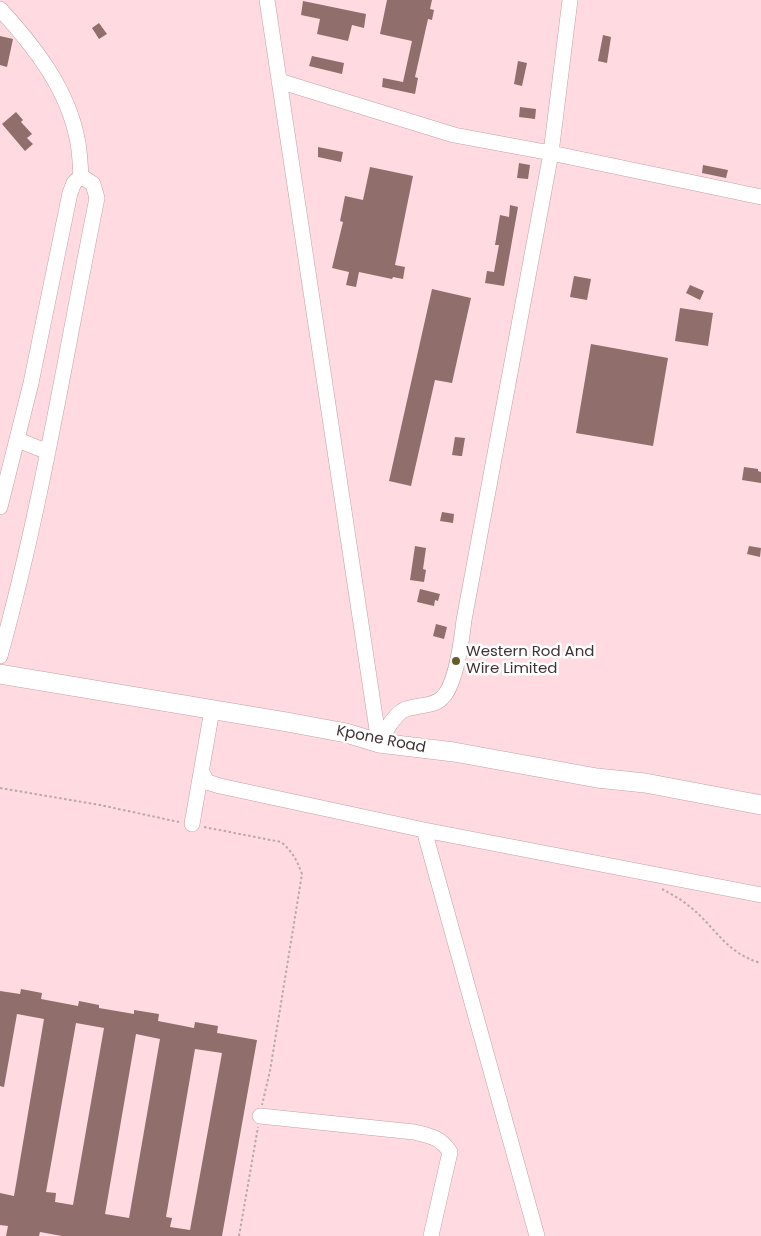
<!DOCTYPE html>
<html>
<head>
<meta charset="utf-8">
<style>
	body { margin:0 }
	canvas { display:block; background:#fcecef }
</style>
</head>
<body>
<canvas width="761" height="1236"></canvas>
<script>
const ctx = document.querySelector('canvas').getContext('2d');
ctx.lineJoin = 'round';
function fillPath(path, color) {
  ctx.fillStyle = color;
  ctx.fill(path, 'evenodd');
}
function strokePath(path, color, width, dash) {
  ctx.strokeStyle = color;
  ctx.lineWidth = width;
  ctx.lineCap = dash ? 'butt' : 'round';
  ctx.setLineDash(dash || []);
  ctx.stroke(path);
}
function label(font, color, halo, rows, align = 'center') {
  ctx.font = font + ' Poppins,sans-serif';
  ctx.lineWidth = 5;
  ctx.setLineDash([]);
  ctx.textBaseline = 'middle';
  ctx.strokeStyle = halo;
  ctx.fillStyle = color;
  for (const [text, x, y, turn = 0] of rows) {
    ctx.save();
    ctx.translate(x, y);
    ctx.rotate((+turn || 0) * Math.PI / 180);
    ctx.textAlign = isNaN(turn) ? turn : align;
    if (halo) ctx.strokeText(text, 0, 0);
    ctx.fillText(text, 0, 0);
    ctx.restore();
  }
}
fillPath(new Path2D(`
	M0,0H761V1236H0Z`), '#ffdae1');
fillPath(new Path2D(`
	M387,0H432L430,9L434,10L432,20L428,19L415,77L418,78L415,94L382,87L383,78L403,82L412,41L380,34Z
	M303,1L366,14L364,28L352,25L348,41L317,34L320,19L301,15Z
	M99,23L107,34L99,39L92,28Z
	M603,35L611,37L607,63L598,61Z
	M0,36L13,39L7,67L0,65Z
	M312,56L344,63L342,74L309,66Z
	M518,61L527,63L522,86L514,84Z
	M520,107L536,109L535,119L519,117Z
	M16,112L23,120L21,122L32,134L27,138L33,144L25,151L2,124Z
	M318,147L343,152L341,162L318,157Z
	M519,163L530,165L528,179L517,178Z
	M703,165L728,170L726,178L702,173Z
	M370,167L413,176L395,265L405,267L403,279L393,277L392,279L359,272L356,287L346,285L349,272L332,268L343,222L340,221L345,196L363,200Z
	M510,205L518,207L504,286L485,283L487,271L494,272L499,245H495L500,215L509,217Z
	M574,276L591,279L587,300L570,297Z
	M690,285L704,291L700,300L686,293Z
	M432,289L471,298L452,383L435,380L411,486L389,481Z
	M680,308L713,313L708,346L675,341Z
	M591,344L668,358L653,446L576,433Z
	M455,437L465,438L462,456H460L452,455Z
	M744,467L758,469V471L761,472V483L742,480Z
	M442,512L454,514L453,523L440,521Z
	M415,546L426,548L423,569L426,570L424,582L410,580Z
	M749,546L761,548L760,557L747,554Z
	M420,589L440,594L438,601L435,600L434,606L417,602Z
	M436,624L447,627L444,639L433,636Z
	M21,989L42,993L41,999L78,1006L79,1001L99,1005V1008L134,1014V1010L159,1014L158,1021L194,1028L195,1022L218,1026L217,1033L257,1040L222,1236H62L40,1232L39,1236H6L8,1226L0,1225V1193L14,1196L44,1019L17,1014L4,1087L0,1086V991L20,994ZM76,1023L104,1028L73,1205L55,1202L56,1193L46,1192ZM136,1034L160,1039L129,1218L105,1214ZM195,1049L222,1053L190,1230L170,1227L172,1218L166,1217Z`), '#8f6e6b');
const minor = new Path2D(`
	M267,0L379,743
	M0,9C34,46 67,88 77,138C80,150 80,164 81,176
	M279,81L454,135L551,153L761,197
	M18,440L48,452
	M0,507L31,383L70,193L74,183L81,176
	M0,656C42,506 66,351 97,198L93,184L81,176
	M379,743C385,732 392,718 402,711C414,704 432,708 442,698C456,685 462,638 464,620L551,153L570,0
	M202,772L207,782L220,786L424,830L761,895
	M192,824L212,710
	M424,830L537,1236
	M260,1116L414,1132C430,1136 440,1137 450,1152L431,1236`);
const major = new Path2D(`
	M0,674L287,722L346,733L379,743L454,752L597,778L645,783L761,805`);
strokePath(minor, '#c3a0a7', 16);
strokePath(major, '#c3a0a7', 20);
strokePath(new Path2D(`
	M0,788L100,805L179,822
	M204,827L281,842C292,851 297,860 302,874L270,1071L262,1105
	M662,889C671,894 681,899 689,906C715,926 725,953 761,963
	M239,1236L258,1127`), '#b8a8ab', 2, [2.5, 2.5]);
strokePath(minor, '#fff', 15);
strokePath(major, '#fff', 19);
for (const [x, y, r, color] of [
	[456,661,5,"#675c29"]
]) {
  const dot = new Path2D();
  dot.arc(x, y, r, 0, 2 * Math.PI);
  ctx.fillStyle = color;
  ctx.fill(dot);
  strokePath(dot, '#fefefe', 2);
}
label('15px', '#3f3134', '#fefefe', [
	["Western Rod And",466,652],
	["Wire Limited",466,669]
], 'left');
label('15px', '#3f3134', '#fefefe', [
	["Kpone Road",381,740,11]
]);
</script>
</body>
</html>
